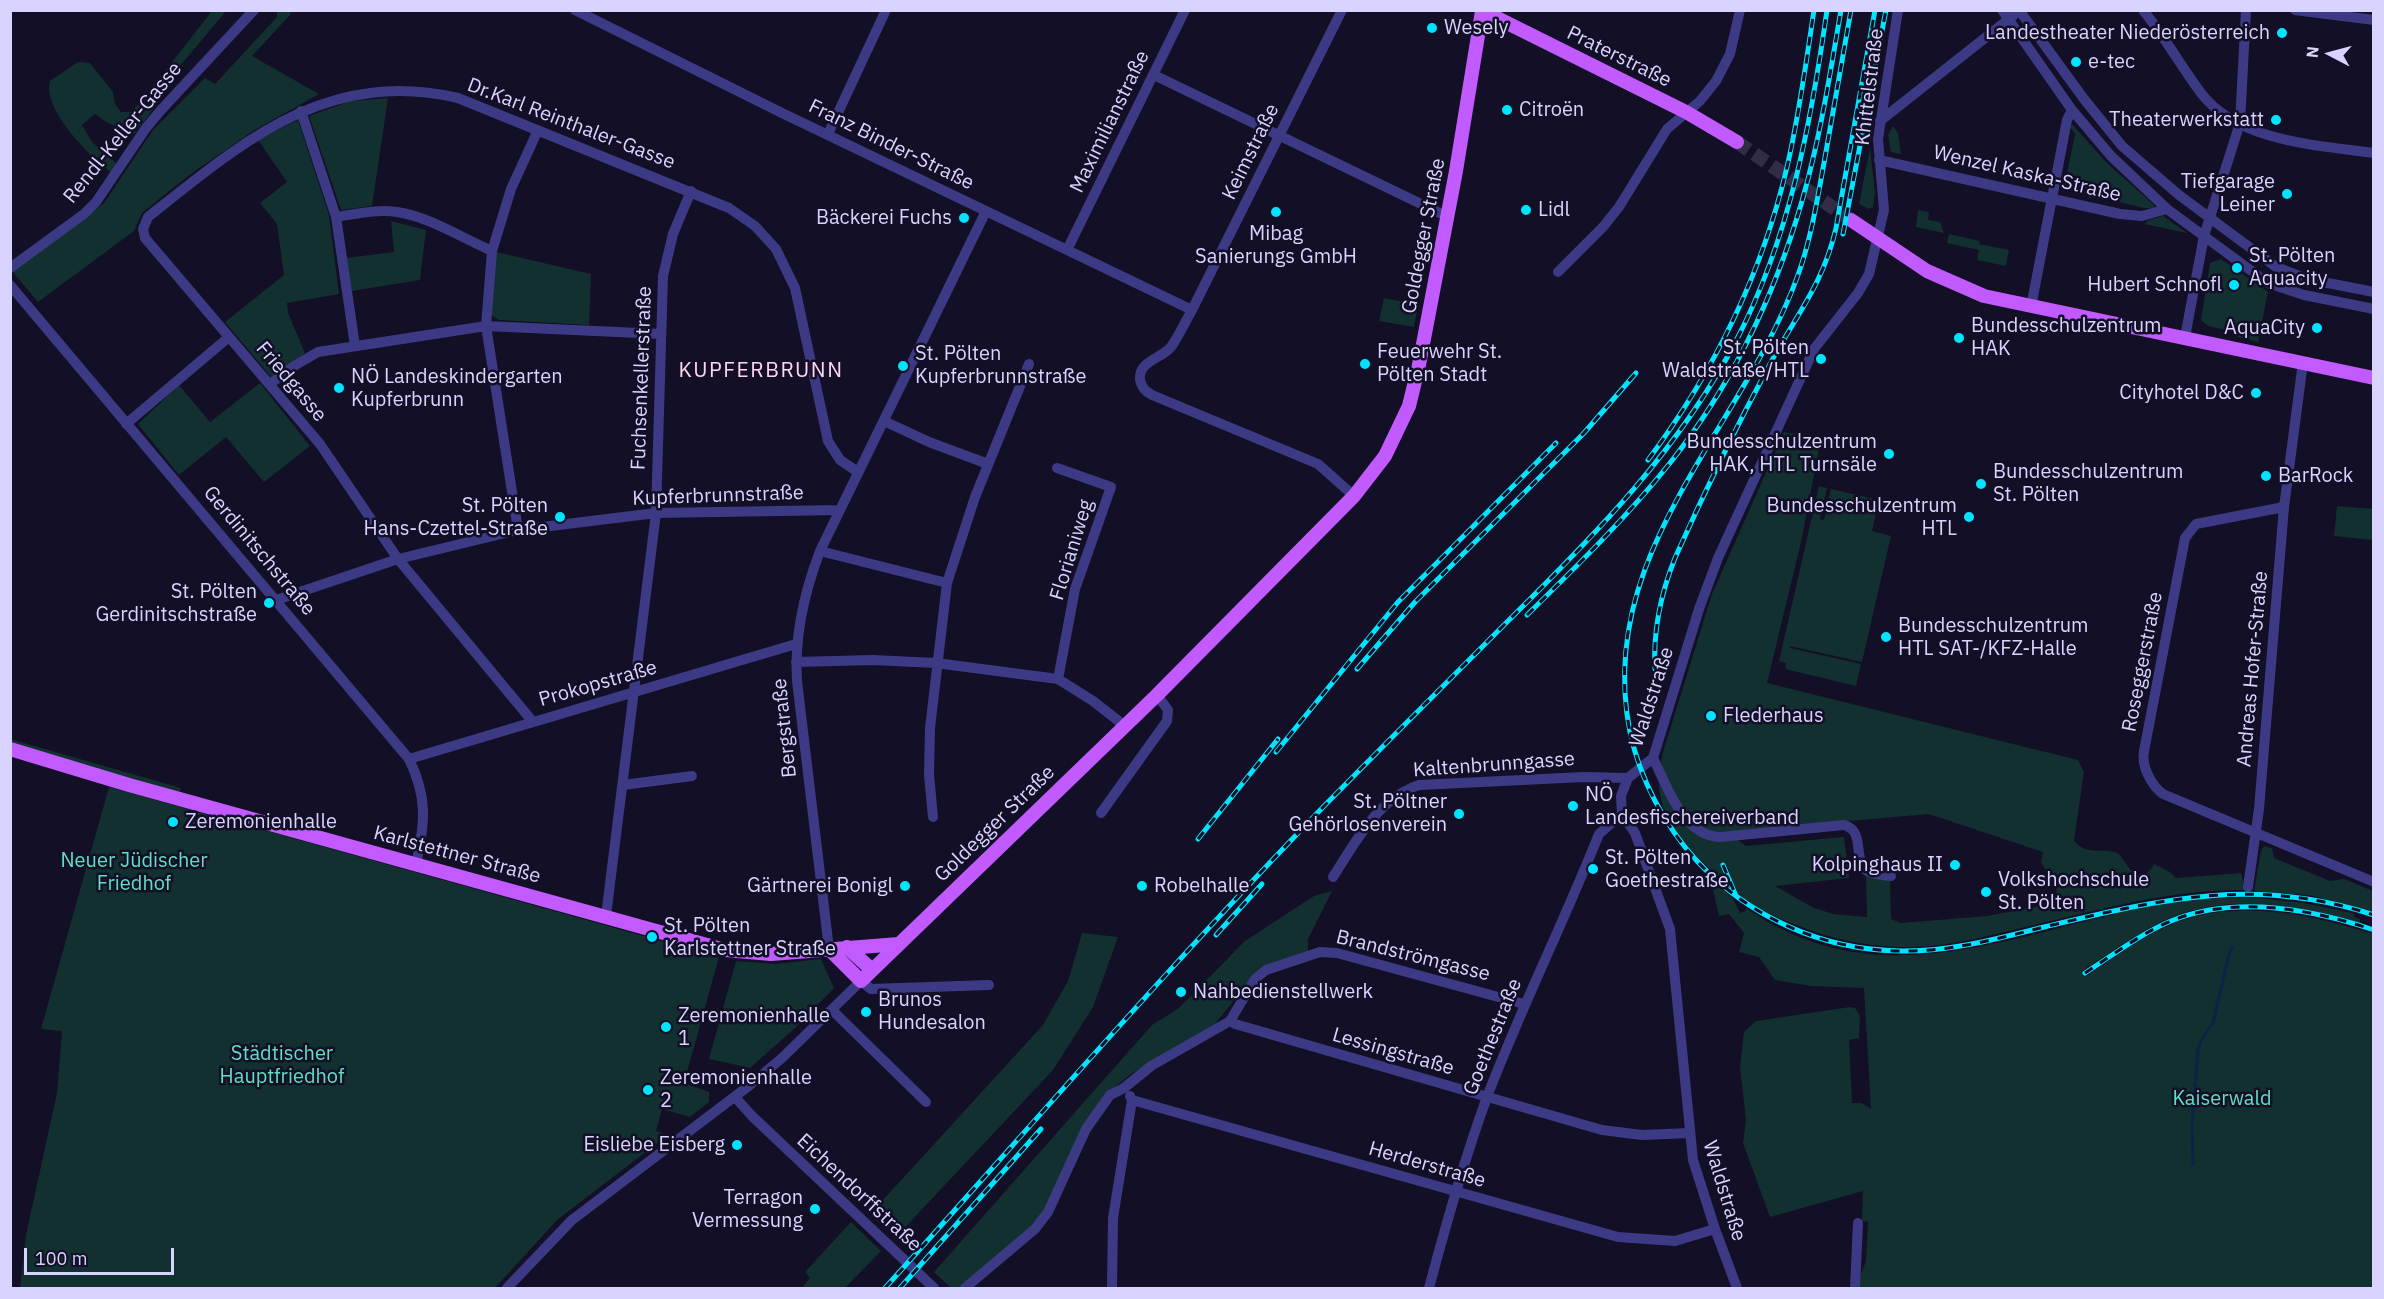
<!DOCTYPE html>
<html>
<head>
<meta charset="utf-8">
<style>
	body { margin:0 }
	#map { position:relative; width:2384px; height:1299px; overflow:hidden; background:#130f26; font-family:"IBM Plex Sans",sans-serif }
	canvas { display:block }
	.frame { position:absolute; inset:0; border:12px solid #d9d4ff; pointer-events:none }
	.north { position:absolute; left:2300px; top:24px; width:60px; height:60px; -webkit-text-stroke:4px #130f26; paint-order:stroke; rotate:276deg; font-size:16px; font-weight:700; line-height:24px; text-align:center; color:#d9d4ff }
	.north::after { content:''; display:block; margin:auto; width:21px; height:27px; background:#d9d4ff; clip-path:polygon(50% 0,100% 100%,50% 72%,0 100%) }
	.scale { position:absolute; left:24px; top:1248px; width:150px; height:27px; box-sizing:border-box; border:3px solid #d9d4ff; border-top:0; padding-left:8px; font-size:18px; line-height:21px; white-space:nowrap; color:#d9d4ff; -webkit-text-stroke:4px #130f26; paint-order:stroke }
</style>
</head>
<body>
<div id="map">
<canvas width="2384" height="1299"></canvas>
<div class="frame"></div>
<div class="north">N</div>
<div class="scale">100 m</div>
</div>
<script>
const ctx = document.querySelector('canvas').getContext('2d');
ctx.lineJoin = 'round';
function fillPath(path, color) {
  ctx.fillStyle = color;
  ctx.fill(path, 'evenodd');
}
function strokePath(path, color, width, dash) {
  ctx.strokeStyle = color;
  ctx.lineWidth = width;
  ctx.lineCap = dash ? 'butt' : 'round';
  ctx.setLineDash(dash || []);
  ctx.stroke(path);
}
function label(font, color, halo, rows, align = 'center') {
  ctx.font = font + ' "IBM Plex Sans",sans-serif';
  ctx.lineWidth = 5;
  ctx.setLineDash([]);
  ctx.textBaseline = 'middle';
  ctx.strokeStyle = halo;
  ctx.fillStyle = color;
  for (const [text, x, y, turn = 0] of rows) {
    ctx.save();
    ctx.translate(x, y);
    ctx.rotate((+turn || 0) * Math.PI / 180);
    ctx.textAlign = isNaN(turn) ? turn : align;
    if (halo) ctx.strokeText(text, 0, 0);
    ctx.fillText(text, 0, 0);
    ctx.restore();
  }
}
fillPath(new Path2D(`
	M212,11H226L154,97L158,103L134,134L106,122L95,114L82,125L92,142L116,163L111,172C89,156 42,109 50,81L78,62L90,63L113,92L115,104L121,112H131L139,104Z
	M277,11H291L290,15L252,56L319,94L253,131L188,176L142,213L134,231L38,302L12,271L104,203L153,130L205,78L215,84L277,17Z
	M388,98L372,206L341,210L309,116L351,101Z
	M298,120L329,215L339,294L287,303L288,313L305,353L271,377L225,322L284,275L277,224L260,203L287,182L258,140Z
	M2072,124L2106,162L2153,204L2155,208H2144L2064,189L2075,134L2070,127Z
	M1893,126L1898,133L1901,154L1891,152L1888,135Z
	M1870,148L1875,193L1873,207L1869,209L1859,204Z
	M1918,210L1929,212L1928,220L1940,222L1944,233L1916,227Z
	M2163,216L2187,233L2144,224L2149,220Z
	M391,221L426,230L420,280L352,291L346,258L394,252Z
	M1949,234L1980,241L1979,244L2009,250L2006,266L1977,260L1979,250L1947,243Z
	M496,252L591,274L589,325L499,320L490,314Z
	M2221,259L2268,292L2258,342L2238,337L2229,331L2208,326L2201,320L2210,263Z
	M1384,298L1418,305L1414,327L1379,321Z
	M260,383L310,446L264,482L226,437L179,475L138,424L179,385L210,422Z
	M1784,432L1821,439L1801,542L1767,683L2078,760L2084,772L2074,840C2085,857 2104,847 2117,853C2126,858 2137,894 2154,864L2170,872L2176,878L2241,873L2245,890C2167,889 2092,912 2017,929C1983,937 1949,946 1914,947C1873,948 1832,940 1794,924C1778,918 1756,909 1742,897C1734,890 1731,874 1726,864L1721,867L1727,884C1700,862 1657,818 1659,782C1668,800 1687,832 1707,839C1716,842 1726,839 1735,838L1746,846L1844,837L1849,878L1775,886L1812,907L1833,914L1867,917L1866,876L1890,880L1891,919L1901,923L1987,916L2057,903L2056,874L2045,869L2041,862L2043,852L1929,814L1710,833L1697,826L1679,801L1664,772L1661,762L1663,752L1712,594Z
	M1819,486L1827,488L1820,519L1824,520L1831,489L1879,500L1872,531L1891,536L1862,662L1790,646V648L1861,664L1856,686L1785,669L1786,663L1779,661Z
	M2337,506L2373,509V540L2334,536Z
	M10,739L181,788L179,794L11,745Z
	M109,787L719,957L684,1083L709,1092V1102L690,1117L662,1109L656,1131L668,1135L557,1220L495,1288H20L26,1235L57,1093L62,1031L41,1029Z
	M2264,846L2272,848L2274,858L2330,881L2344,879L2373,891V911L2308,895L2254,891L2261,851Z
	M1711,881L1732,897L1740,913L1746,911V908C1886,1006 2028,925 2175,902C2237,893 2296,899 2355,914L2354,917L2360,919V923C2301,905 2229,893 2170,918C2139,931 2111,953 2083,970L2087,976C2112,959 2138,940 2165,927C2231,897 2307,913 2373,934V1288H1859L1860,1277L1866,1261L1868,1222L1862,1221L1863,1191L1770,1217L1743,1143L1746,1120L1740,1067L1744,1032L1756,1021L1850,1007L1855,1008L1860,1016L1859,1038L1849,1040L1852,1103H1862L1871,1109L1864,988L1811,986L1775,980L1759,957L1739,952L1744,933L1729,914L1719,916Z
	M1332,891L1308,939V952L1256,973L1215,1024L1131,1074L1109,1092L1046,1211L1031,1229L958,1288H951L934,1272L1152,1025L1179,1008L1245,941L1314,896Z
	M1082,933L1118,937L1093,1007L1053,1070L896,1237L871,1213L1043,1025L1068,981Z
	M821,959L834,988L795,1028L750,1068L709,1059L736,961L775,964Z
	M851,1222L881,1251L845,1288H802L810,1278L805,1272Z`), '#12302f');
strokePath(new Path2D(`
	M2193,1165L2192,1127L2198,1049L2201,1040L2213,1023L2228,958L2232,947`), '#0c2248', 3);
strokePath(new Path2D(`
	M1737,142L1851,220`), '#312d47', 14, [14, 7]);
strokePath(new Path2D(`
	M575,10L782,113L1192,310
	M1342,10L1192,310C1185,322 1179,336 1171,347C1161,359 1138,361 1140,380C1142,388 1145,391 1152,395L1318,464L1354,496
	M2002,10L2072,110L2111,156L2167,209L2268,283L2304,295L2374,309
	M2019,10L2084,99L2122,146L2179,195L2276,267L2307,279L2374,292
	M2143,10C2164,36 2181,66 2201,93C2238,142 2317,145 2374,153
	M2295,10L2374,20
	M1154,75L1448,217
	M301,111L336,217L355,346
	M1880,121L2014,15
	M828,134L886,10
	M1879,160L2120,214L2142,216L2167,209
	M336,217C356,214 377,209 397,212C430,217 462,238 492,251
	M1067,250L1185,10
	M10,268L84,214L96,202L146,128L161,110L254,10
	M1558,272L1603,227L1619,207L1667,129L1700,101L1716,81L1730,54L1740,10
	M10,285L409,759C428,798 425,823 416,864
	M2031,307L2067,120L2072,110
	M2185,337L2204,236L2240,123L2246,10
	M270,384L294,366L318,352L486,326L661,334
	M884,421L929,442L988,464
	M126,424L229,337
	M1057,468L1111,487L1075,589L1058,679
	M2284,507L2196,524L2185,538L2144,751C2141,766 2151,785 2163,794L2374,882
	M518,530L486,326L492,251L511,189L538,130
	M820,551L947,583
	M276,600L398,559L518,530L656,513L840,510
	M796,662L873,660L936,663L1058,679L1093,701L1125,726
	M533,722L398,559L320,444L145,238L143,229L148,217C244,141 326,68 458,98L729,208L755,226L776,249L795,288L828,441L840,460L858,472
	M1653,758C1667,786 1683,836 1720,837L1844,825C1866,831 1852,859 1867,871C1874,875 1884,875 1891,876
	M409,759L796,644
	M623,785L692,776
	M1101,813L1167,721L1168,710L1157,695
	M933,817L929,775L930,728L947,583L975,497L1029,364
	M1333,877C1355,843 1377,799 1419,785L1584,777L1628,778
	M2248,887L2259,809L2284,507L2303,362
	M606,916L656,513L663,276L673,234L691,191
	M829,949L797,681C794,635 804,593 820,551L986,211
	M832,1010L926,1102
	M1230,1021L1235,1024L1602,1130L1642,1135L1689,1133
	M735,1097L752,1116L934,1288
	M1132,1100L1618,1237L1675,1241L1715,1229
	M507,1288L572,1220L750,1085L782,1058L861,981L871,989L989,985
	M965,1288L1035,1229L1048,1212L1086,1129L1110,1095L1124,1088L1151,1066L1230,1021L1255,979L1266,970L1320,952L1337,953L1524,1004
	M1112,1288L1113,1218L1132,1100L1130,1096
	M1429,1288C1446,1224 1464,1160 1487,1097C1521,1008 1564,922 1599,834L1622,814
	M1737,1288L1715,1229L1693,1160L1670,929L1635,833L1622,814L1621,796L1628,778L1653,758L1699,609L1718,558L1814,349L1858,293L1869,274L1884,210L1878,139L1898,10
	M1855,1288L1858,1223`), '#3d3a85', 10);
strokePath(new Path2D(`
	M1481,10L1686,112L1737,142
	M1851,220L1927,271L1984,296L2374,378
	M10,749L129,785L725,950L771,954L899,944
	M847,947L872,970
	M829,949L861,981L1157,695L1354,496L1385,456L1409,406L1419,365L1456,171L1482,11`), '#c25bff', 14);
const rail = new Path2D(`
	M1851,10C1842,61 1833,112 1824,163C1817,201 1811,239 1798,275C1743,429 1594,553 1630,732C1640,779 1664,825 1697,861C1749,917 1822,950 1900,951C1949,952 1997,939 2044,927C2162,899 2254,876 2374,915
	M1843,234L1886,10
	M1648,460C1713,373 1762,274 1787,167C1799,116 1806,63 1814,10
	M1527,615C1577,566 1627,517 1670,463C1731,386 1775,295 1802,201C1820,139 1830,74 1841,10
	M1357,669L1415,602L1584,433L1636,373
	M1655,669C1653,631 1661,593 1675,558C1704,493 1736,427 1770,364C1796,315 1823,285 1836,228L1875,10
	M1276,752L1398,602L1556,443
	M1198,839L1278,739
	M1723,865L1736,896
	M1216,935L1262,884
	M2085,973C2113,955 2140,934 2171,921C2235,895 2311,909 2374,930
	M885,1288C1032,1125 1176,958 1329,801C1388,741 1448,681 1507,622C1595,535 1680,449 1737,339C1790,236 1811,123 1827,10
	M900,1288L1041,1129`);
strokePath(rail, '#00e5ff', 5);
strokePath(rail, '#130f26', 3, [9]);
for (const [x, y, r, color] of [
	[1432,28,6,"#00e5ff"],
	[2282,33,6,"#00e5ff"],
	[2076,62,6,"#00e5ff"],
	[1507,110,6,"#00e5ff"],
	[2276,120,6,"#00e5ff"],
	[2287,194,6,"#00e5ff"],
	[1526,210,6,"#00e5ff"],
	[1276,212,6,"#00e5ff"],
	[964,218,6,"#00e5ff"],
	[2237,268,6,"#00e5ff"],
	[2234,285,6,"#00e5ff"],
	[2317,328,6,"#00e5ff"],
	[1959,338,6,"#00e5ff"],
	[1821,359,6,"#00e5ff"],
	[1365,364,6,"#00e5ff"],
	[903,366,6,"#00e5ff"],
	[339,388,6,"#00e5ff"],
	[2256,393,6,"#00e5ff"],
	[1889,454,6,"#00e5ff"],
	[2266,476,6,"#00e5ff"],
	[1981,484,6,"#00e5ff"],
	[560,517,6,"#00e5ff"],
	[1969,517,6,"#00e5ff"],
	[269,603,6,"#00e5ff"],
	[1886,637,6,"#00e5ff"],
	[1711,716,6,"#00e5ff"],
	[1573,806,6,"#00e5ff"],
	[1459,814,6,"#00e5ff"],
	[173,822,6,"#00e5ff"],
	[1955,865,6,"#00e5ff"],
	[1593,869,6,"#00e5ff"],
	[905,886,6,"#00e5ff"],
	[1142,886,6,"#00e5ff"],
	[1986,892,6,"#00e5ff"],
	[652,937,6,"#00e5ff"],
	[1181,992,6,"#00e5ff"],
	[866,1012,6,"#00e5ff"],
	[666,1027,6,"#00e5ff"],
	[648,1090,6,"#00e5ff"],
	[737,1145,6,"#00e5ff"],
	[815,1209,6,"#00e5ff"]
]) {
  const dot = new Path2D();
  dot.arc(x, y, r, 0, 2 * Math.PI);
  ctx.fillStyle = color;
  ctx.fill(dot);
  strokePath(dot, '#130f26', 2);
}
label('20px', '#d9d4ff', '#130f26', [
	["Wesely",1444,28],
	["Landestheater Niederösterreich",2270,33,"right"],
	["e-tec",2088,62],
	["Citroën",1519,110],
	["Theaterwerkstatt",2264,120,"right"],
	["Tiefgarage",2275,182,"right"],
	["Leiner",2275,205,"right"],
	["Lidl",1538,210],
	["Bäckerei Fuchs",952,218,"right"],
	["Mibag",1276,234,"center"],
	["Sanierungs GmbH",1276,257,"center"],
	["St. Pölten",2249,256],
	["Aquacity",2249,279],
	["Hubert Schnofl",2222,285,"right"],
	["Bundesschulzentrum",1971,326],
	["HAK",1971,349],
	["AquaCity",2305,328,"right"],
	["St. Pölten",1809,348,"right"],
	["Waldstraße/HTL",1809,371,"right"],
	["Feuerwehr St.",1377,352],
	["Pölten Stadt",1377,375],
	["St. Pölten",915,354],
	["Kupferbrunnstraße",915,377],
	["NÖ Landeskindergarten",351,377],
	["Kupferbrunn",351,400],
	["Cityhotel D&C",2244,393,"right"],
	["Bundesschulzentrum",1877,442,"right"],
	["HAK, HTL Turnsäle",1877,465,"right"],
	["Bundesschulzentrum",1993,472],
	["St. Pölten",1993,495],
	["BarRock",2278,476],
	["St. Pölten",548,506,"right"],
	["Hans-Czettel-Straße",548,529,"right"],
	["Bundesschulzentrum",1957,506,"right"],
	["HTL",1957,529,"right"],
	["St. Pölten",257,592,"right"],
	["Gerdinitschstraße",257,615,"right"],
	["Bundesschulzentrum",1898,626],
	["HTL SAT-/KFZ-Halle",1898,649],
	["Flederhaus",1723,716],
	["NÖ",1585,795],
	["Landesfischereiverband",1585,818],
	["St. Pöltner",1447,802,"right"],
	["Gehörlosenverein",1447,825,"right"],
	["Zeremonienhalle",185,822],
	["St. Pölten",1605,858],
	["Goethestraße",1605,881],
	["Kolpinghaus II",1943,865,"right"],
	["Volkshochschule",1998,880],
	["St. Pölten",1998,903],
	["Gärtnerei Bonigl",893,886,"right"],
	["Robelhalle",1154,886],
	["St. Pölten",664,926],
	["Karlstettner Straße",664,949],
	["Nahbedienstellwerk",1193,992],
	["Brunos",878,1000],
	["Hundesalon",878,1023],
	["Zeremonienhalle",678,1016],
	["1",678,1039],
	["Zeremonienhalle",660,1078],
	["2",660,1101],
	["Eisliebe Eisberg",725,1145,"right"],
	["Terragon",803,1198,"right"],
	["Vermessung",803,1221,"right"]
], 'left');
label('20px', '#d9d4ff', '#130f26', [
	["Praterstraße",1619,57,26],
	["Khittelstraße",1870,87,-83],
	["Maximilianstraße",1110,122,-64],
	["Dr.Karl Reinthaler-Gasse",571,124,21],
	["Rendl-Keller-Gasse",123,133,-51],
	["Franz Binder-Straße",891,145,26],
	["Keimstraße",1251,152,-64],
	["Wenzel Kaska-Straße",2027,174,13],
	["Goldegger Straße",1424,236,-79],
	["Fuchsenkellerstraße",642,378,-88],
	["Friedgasse",291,382,50],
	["Kupferbrunnstraße",718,496,-2],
	["Florianiweg",1072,550,-73],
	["Gerdinitschstraße",259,551,50],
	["Roseggerstraße",2143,662,-79],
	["Andreas Hofer-Straße",2253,669,-85],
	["Prokopstraße",598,684,-16],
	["Waldstraße",1652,697,-72],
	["Bergstraße",785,728,-96],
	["Kaltenbrunngasse",1494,765,-4],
	["Goldegger Straße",995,824,-44],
	["Karlstettner Straße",457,855,15],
	["Brandströmgasse",1413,956,14],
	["Goethestraße",1493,1037,-68],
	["Lessingstraße",1393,1052,16],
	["Herderstraße",1427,1165,16],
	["Waldstraße",1724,1191,73],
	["Eichendorffstraße",859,1193,43]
]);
label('20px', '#5fe0c0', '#130f26', [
	["Neuer Jüdischer",134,861],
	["Friedhof",134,884],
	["Städtischer",282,1054],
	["Hauptfriedhof",282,1077],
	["Kaiserwald",2222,1099]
]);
ctx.letterSpacing = '1.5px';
label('21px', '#ffd6f0', '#130f26', [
	["KUPFERBRUNN",761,371]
]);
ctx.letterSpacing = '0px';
</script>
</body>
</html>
